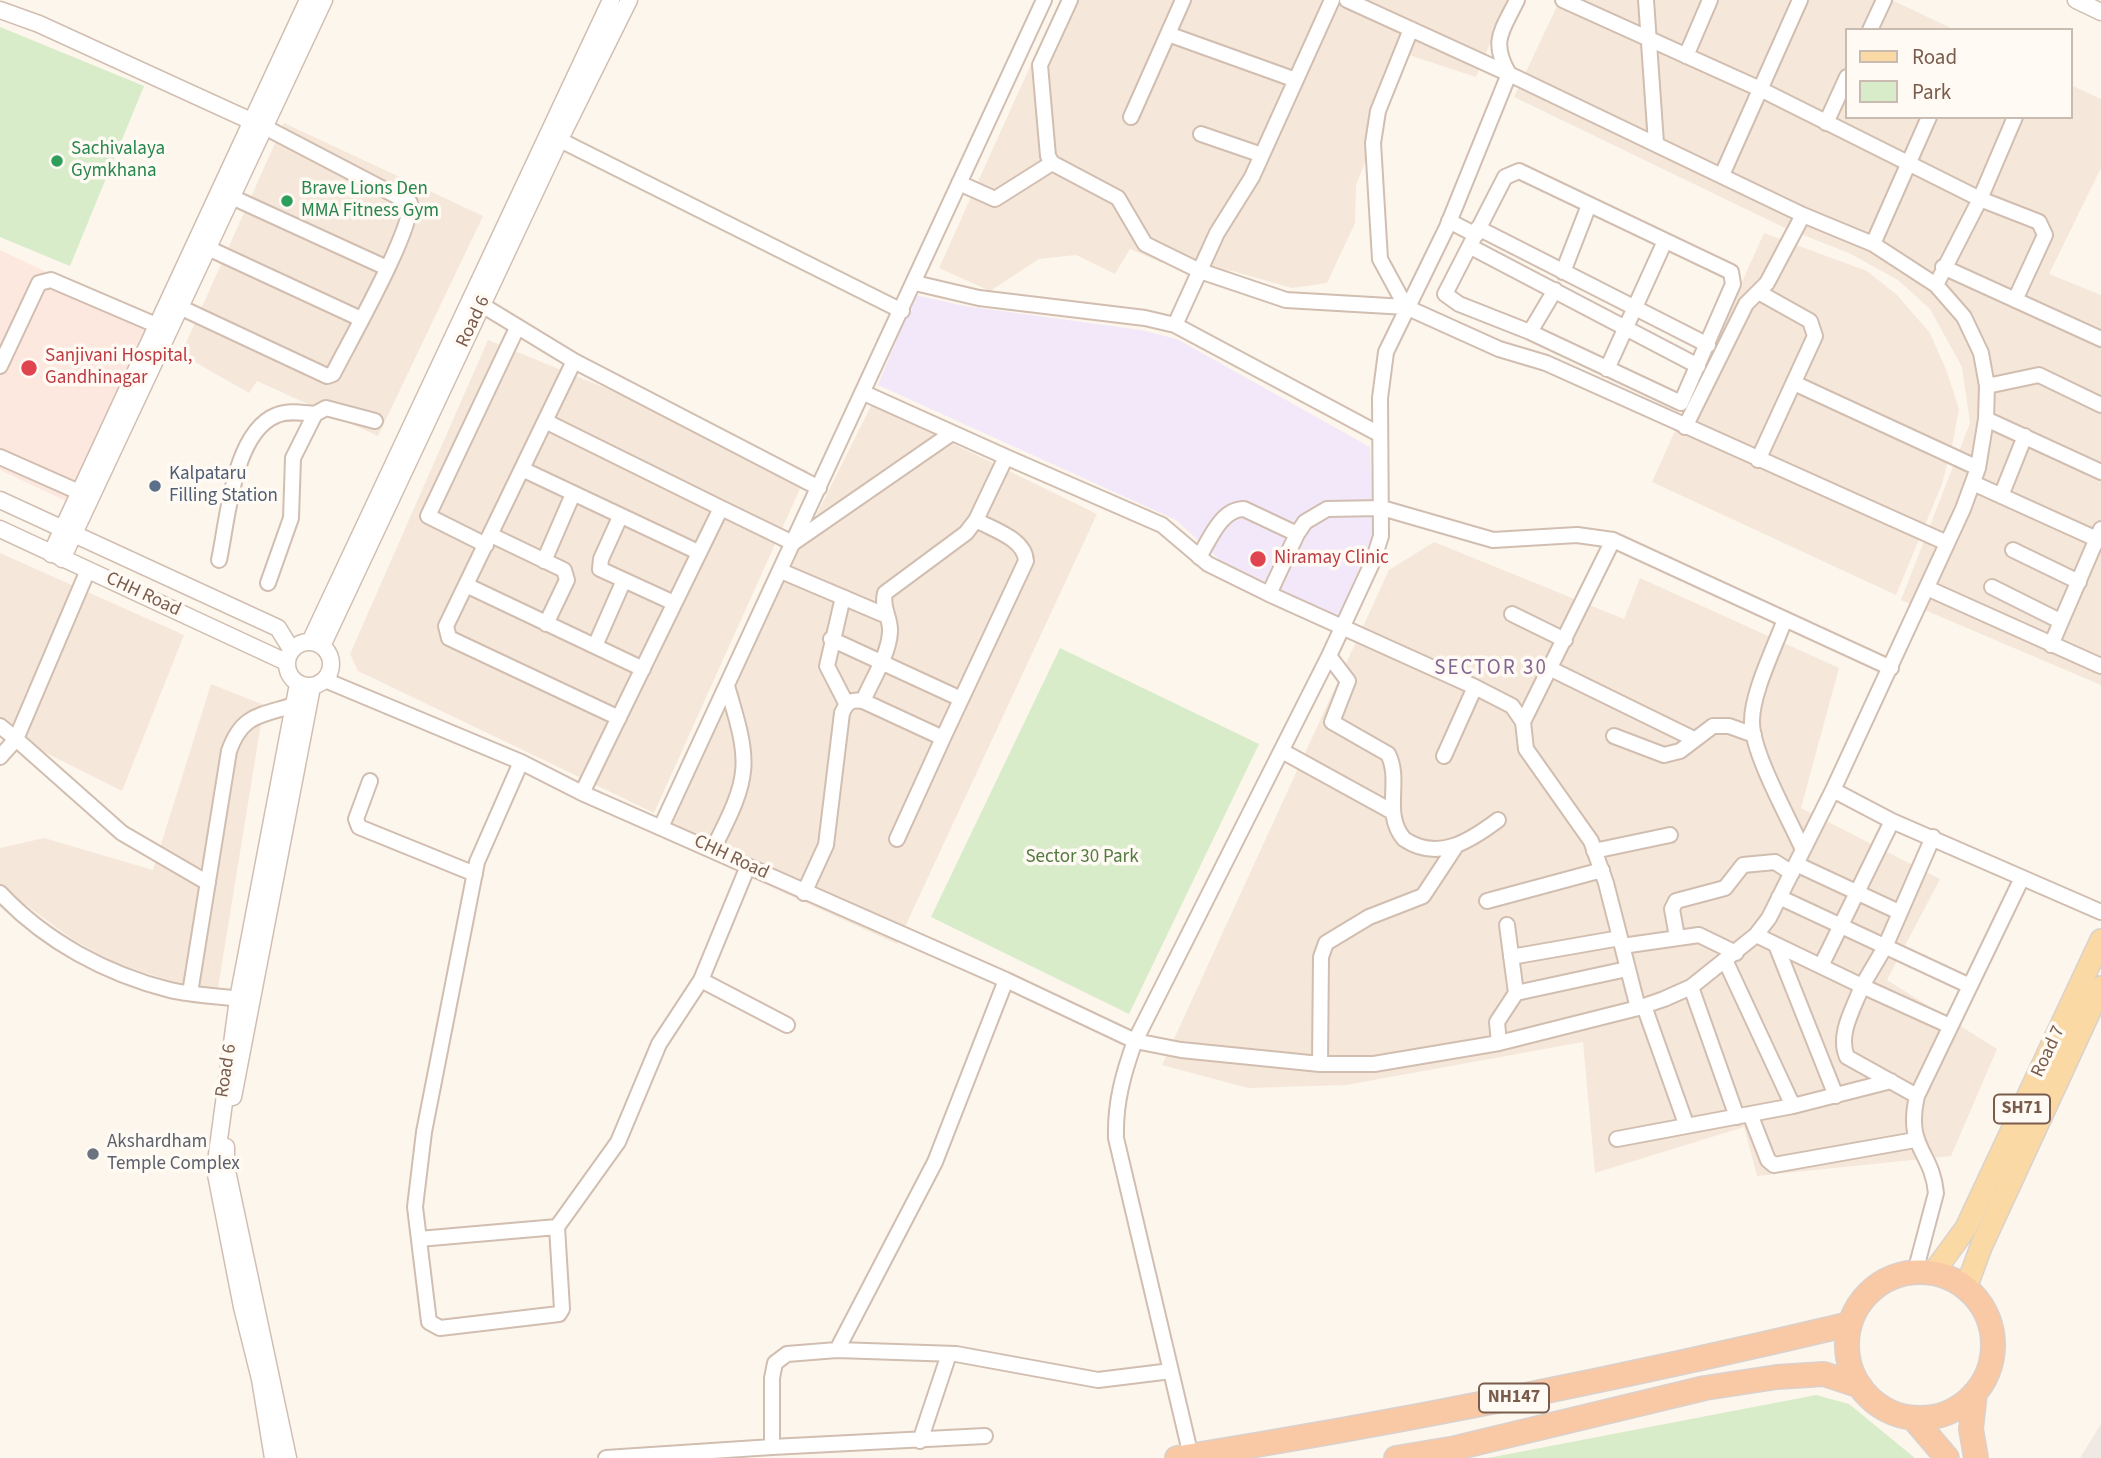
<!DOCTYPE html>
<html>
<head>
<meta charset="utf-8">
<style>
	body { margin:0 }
	#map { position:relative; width:2101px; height:1458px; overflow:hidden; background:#fdf6ec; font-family:"Source Sans 3",sans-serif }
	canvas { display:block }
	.legend { position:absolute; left:1845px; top:28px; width:228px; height:91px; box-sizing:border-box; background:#fffaf3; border:2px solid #cabbb1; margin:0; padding:9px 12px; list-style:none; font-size:21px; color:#7a5c4d }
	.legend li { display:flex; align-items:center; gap:14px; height:35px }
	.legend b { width:35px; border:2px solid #cabbb1 }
</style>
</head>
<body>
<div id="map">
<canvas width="2101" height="1458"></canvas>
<ul class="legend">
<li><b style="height:9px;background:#fbd9a5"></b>Road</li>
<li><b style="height:19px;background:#d8ecc9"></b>Park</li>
</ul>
</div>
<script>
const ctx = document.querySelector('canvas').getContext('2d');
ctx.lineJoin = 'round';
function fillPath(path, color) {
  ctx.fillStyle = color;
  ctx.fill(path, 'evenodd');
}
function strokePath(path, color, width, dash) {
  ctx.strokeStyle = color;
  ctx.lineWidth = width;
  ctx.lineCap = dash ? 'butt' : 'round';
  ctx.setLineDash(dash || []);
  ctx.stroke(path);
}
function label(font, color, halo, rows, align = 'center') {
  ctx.font = font + ' "Source Sans 3",sans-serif';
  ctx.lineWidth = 7;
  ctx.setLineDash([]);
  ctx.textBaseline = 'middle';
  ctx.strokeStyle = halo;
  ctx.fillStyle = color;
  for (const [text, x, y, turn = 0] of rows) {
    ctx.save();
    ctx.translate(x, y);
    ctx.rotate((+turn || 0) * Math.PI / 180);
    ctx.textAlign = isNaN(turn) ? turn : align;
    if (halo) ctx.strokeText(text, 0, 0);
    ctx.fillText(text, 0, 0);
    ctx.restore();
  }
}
fillPath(new Path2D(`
	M1060,0H1508L1476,77L1409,55L1356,185L1355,223L1327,283L1292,288L1232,271L1160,262L1130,249L1115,274L1076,255L1039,259L990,291L939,268Z
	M1560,0H1892L1955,30H1847V117H2071V85L2101,99V168L2049,274L2101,295V685L1901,600L1970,423L1962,367L1930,309L1898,280L1849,253L1785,228L1514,97Z
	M284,123L483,216L378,436L257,381L249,393L181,354Z
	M1764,233L1867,271L1897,295L1930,333L1947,372L1959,409L1952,446L1942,484L1896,595L1652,482Z
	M488,340L808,471L654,813L358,671L350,654Z
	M872,404L1097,514L897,944L656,835Z
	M1434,542L1624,619L1640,578L1839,668L1801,808L1940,879L1887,980L1997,1049L1951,1156L1757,1176L1744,1127L1595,1173L1583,1042L1346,1085L1248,1088L1162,1065L1389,570Z
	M0,553L184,635L122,791L0,730Z
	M211,684L264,705L218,988L183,985L113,962L72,939L26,905L0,904V848L44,838L153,870Z`), '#f5e8da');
fillPath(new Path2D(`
	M0,250L152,322L68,502L0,470Z`), '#fde8e0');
fillPath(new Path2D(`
	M2101,1424V1458H2080Z`), '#efe9e4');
fillPath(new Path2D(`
	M915,295L965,306L1141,330L1177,339L1370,447L1373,534L1339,617L1223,563L1176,520L878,385Z`), '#f3e8fa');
fillPath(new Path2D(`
	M0,27L144,86L70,266L0,237Z
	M1060,648L1259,744L1129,1014L931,917Z
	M1816,1395L1849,1404L1915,1458H1488Z`), '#d8ecc9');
const minor = new Path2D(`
	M1070,0L1040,65L1048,156L1052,163L1118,198L1145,244L1200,271L1286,300L1406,307L1499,349L1546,363L1947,543
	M1563,0L1760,89L1980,199L2039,222L2045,235L2015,300
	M1646,0L1656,143
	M1870,30L1884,0
	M1168,34L1296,80
	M1686,56L1710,0
	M1131,117L1183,0
	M1826,123L1847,77
	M1201,134L1262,155
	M552,136L902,311
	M1519,171L1731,272L1733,284L1681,403L1530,332L1459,304L1445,294L1505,177Z
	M1722,175L1800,0
	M959,183L995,199L1052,163
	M223,193L387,268
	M1449,221L1476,235
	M1478,228L1708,345
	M197,243L361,319
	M1873,244L1929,117
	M1471,247L1698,366
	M1943,267L2101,339
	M1563,272L1589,205
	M915,283L979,298L1145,318L1175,325L1379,434
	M1936,285L1980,199L2015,117
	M171,303L327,376L333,374C348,344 413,230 410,203L255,122
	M482,305L574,361L819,488
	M1406,307L1380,259L1373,143L1378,111L1411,29
	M1175,325L1217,233L1252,177L1332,0
	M1530,332L1555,290
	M574,361L446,626L449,638L619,718
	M0,366L39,283L51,280L156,325
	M1607,369L1665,241
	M1794,383L1978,468
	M1987,386L2039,375L2101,405
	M1986,419L2101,472
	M545,421L721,508
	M1685,427L1746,304L1767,283L1803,215
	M0,457L88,496
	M1006,457L1162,525L1208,564L1269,594L1475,687L1512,706L1523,722
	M1758,460L1815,336L1810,321L1760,293
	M522,469L698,552
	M1973,483L2101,541
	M2001,496L2025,436
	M620,517L601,559L600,569L674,603
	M491,535L564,570L567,580L546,624
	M1613,540L1523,722L1526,749L1591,841L1606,883L1638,1008
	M486,545L428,516L517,328
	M2013,550L2079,582
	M1199,557C1210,539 1221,509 1244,509L1297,534
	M219,560C228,519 233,432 277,415C289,410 303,413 315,414
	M544,561L573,494
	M88,570L16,739L122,833L208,883
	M781,571L887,616
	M268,583L291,518L293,458L315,414L326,408L375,421
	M466,585L643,669
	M1992,587L2060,621
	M1927,588L2101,666
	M1269,594L1297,534L1305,522L1327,509L1382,508L1493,540L1577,535L1613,540L1891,668
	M843,597L827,666L846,703
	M1512,614L1565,640
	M1785,619C1775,647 1751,694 1752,723C1753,755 1789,818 1803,850
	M831,639L961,699
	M2051,645L2101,529
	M595,646L624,580
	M1329,656L1348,681L1332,722L1388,754C1402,781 1382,813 1404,839C1438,862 1470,841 1498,820
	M1551,669L1694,739
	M325,680L521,762L582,793L1006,980L1135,1041L1181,1050L1320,1064H1374L1499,1043L1638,1008L1664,999L1691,987L1756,935L1769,918L1833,790L1963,509L1978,468L1986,419L1987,386L1981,353L1964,317L1936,285L1873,244L1803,215L1509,74L1347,0
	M863,701C872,680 889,654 890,632C891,617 881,608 885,593L966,533L976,520
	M0,726L16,739L0,757
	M1614,736L1664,755L1680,751L1713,726H1729L1754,735
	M1282,751L1391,811
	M1444,756L1475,687
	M521,762L477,862L424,1132L415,1207L429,1322L440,1328L559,1314L562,1309L557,1227L618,1142L659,1044L701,980
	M370,781L356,819L359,827L475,874
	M1833,790L1892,821L2101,912
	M582,793L721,508L793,543L952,433
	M661,827L1044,0
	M897,839L943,738
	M713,849C751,775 751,765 727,686
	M1594,851L1670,835
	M1796,864L1899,912
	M748,866L701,980L787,1025
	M0,893C45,941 106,974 170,990C195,996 223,996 249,1000
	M804,893L826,845L842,713C847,702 851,699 863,701L943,738L1026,561C1025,539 994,530 976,520L1006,457L864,393
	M1779,897L1970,986
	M1487,901L1602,870
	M1507,925L1516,993
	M1756,935L1862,986L1885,947L1933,837
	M1677,937L1672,909L1676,901L1725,888L1743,865L1775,862L1792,873
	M1776,945L1836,1096
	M1622,946L1699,935L1736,953
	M1511,957L1620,938
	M1726,962L1793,1106
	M1821,966L1892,821
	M1691,987L1737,1117
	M190,993L229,751C242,714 260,716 294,705
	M1644,1006L1686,1124
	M1499,1043L1497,1022L1516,993L1627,969
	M1320,1064L1321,957L1326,943L1369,917L1423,896L1456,846
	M1917,1096L1847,1057C1837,1034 1854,1008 1862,986L1950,1026
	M1750,1114L1768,1160L1774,1165L1915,1140
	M1617,1139L1793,1106L1891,1081
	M419,1239L557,1227
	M1915,1272L1936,1193C1932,1150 1905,1149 1917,1096L2022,878
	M837,1350L935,1162L1006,980
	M985,1436L772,1447V1378L775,1363L787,1354L837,1350L956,1354L1098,1380L1171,1371
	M920,1441L949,1354
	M1191,1456L1116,1138C1115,1103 1123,1074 1135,1041L1329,656L1373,561L1381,536L1380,398L1386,352L1447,227L1509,74C1490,41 1502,31 1517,0
	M606,1458L772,1447`);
const tertiary = new Path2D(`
	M2076,0L2101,12
	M0,10L39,24L251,121
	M0,500L278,628L291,649
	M0,529L286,662
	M51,554L308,0
	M62,559L324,0
	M287 664a22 22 0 1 1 44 0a22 22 0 1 1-44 0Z
	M310,642L611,0
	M322,646L560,139L629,0
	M233,1097L312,687
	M226,1147V1166L288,1458
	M273,1458L260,1379L242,1307L215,1169L238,999L298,684`);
const primary = new Path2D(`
	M1933,1273L1966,1228L2101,940
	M1966,1288L1981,1247L2101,987`);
const trunk = new Path2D(`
	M1847 1345a73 73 0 1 1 146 0a73 73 0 1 1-146 0Z
	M1975,1393L1971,1429L1976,1458
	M1913,1418L1947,1458
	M1177,1458C1403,1422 1627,1377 1850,1324
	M1396,1458L1456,1448L1705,1388L1777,1377L1824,1374L1860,1386`);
strokePath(minor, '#d1beb0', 18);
strokePath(tertiary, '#d1beb0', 19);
strokePath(primary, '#dad1cd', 24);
strokePath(trunk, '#dad1cd', 26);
strokePath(minor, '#fff', 14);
strokePath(tertiary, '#fff', 16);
strokePath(primary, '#fbd9a5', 21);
strokePath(trunk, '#f9c8a4', 23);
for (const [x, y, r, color] of [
	[57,161,7,"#2e9e5b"],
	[287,201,7,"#2e9e5b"],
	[29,368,9,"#e0444e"],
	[155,486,7,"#5c6f8a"],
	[1258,559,9,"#e0444e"],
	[93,1154,7,"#6b7280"]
]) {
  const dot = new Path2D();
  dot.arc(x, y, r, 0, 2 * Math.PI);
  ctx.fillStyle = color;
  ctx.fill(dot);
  strokePath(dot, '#fffaf3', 2.5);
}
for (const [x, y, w] of [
	[2022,1109,56],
	[1514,1398,70]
]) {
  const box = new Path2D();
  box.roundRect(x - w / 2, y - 14.5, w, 29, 5);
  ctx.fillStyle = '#fffaf3';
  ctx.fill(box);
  strokePath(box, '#7a5c4d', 2);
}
label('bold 18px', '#7a5c4d', null, [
	["SH71",2022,1109],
	["NH147",1514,1398]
]);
label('19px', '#27864d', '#fffaf3', [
	["Sachivalaya",71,150],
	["Gymkhana",71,172],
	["Brave Lions Den",301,190],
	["MMA Fitness Gym",301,212]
], 'left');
label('19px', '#7a5c4d', '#fffaf3', [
	["Road 6",474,322,-65],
	["CHH Road",143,595,25],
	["CHH Road",731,858,25],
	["Road 7",2049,1052,-65],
	["Road 6",227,1071,-81]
]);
label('19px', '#be3a42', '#fffaf3', [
	["Sanjivani Hospital,",45,357],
	["Gandhinagar",45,379],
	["Niramay Clinic",1274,559]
], 'left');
label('19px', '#4e5e75', '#fffaf3', [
	["Kalpataru",169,475],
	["Filling Station",169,497]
], 'left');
label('19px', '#537a41', '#fffaf3', [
	["Sector 30 Park",1082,858]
]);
label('19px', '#5b616d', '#fffaf3', [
	["Akshardham",107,1143],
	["Temple Complex",107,1165]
], 'left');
ctx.letterSpacing = '2px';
label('21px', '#846695', '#fffaf3', [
	["SECTOR 30",1491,669]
]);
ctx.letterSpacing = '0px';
</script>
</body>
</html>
